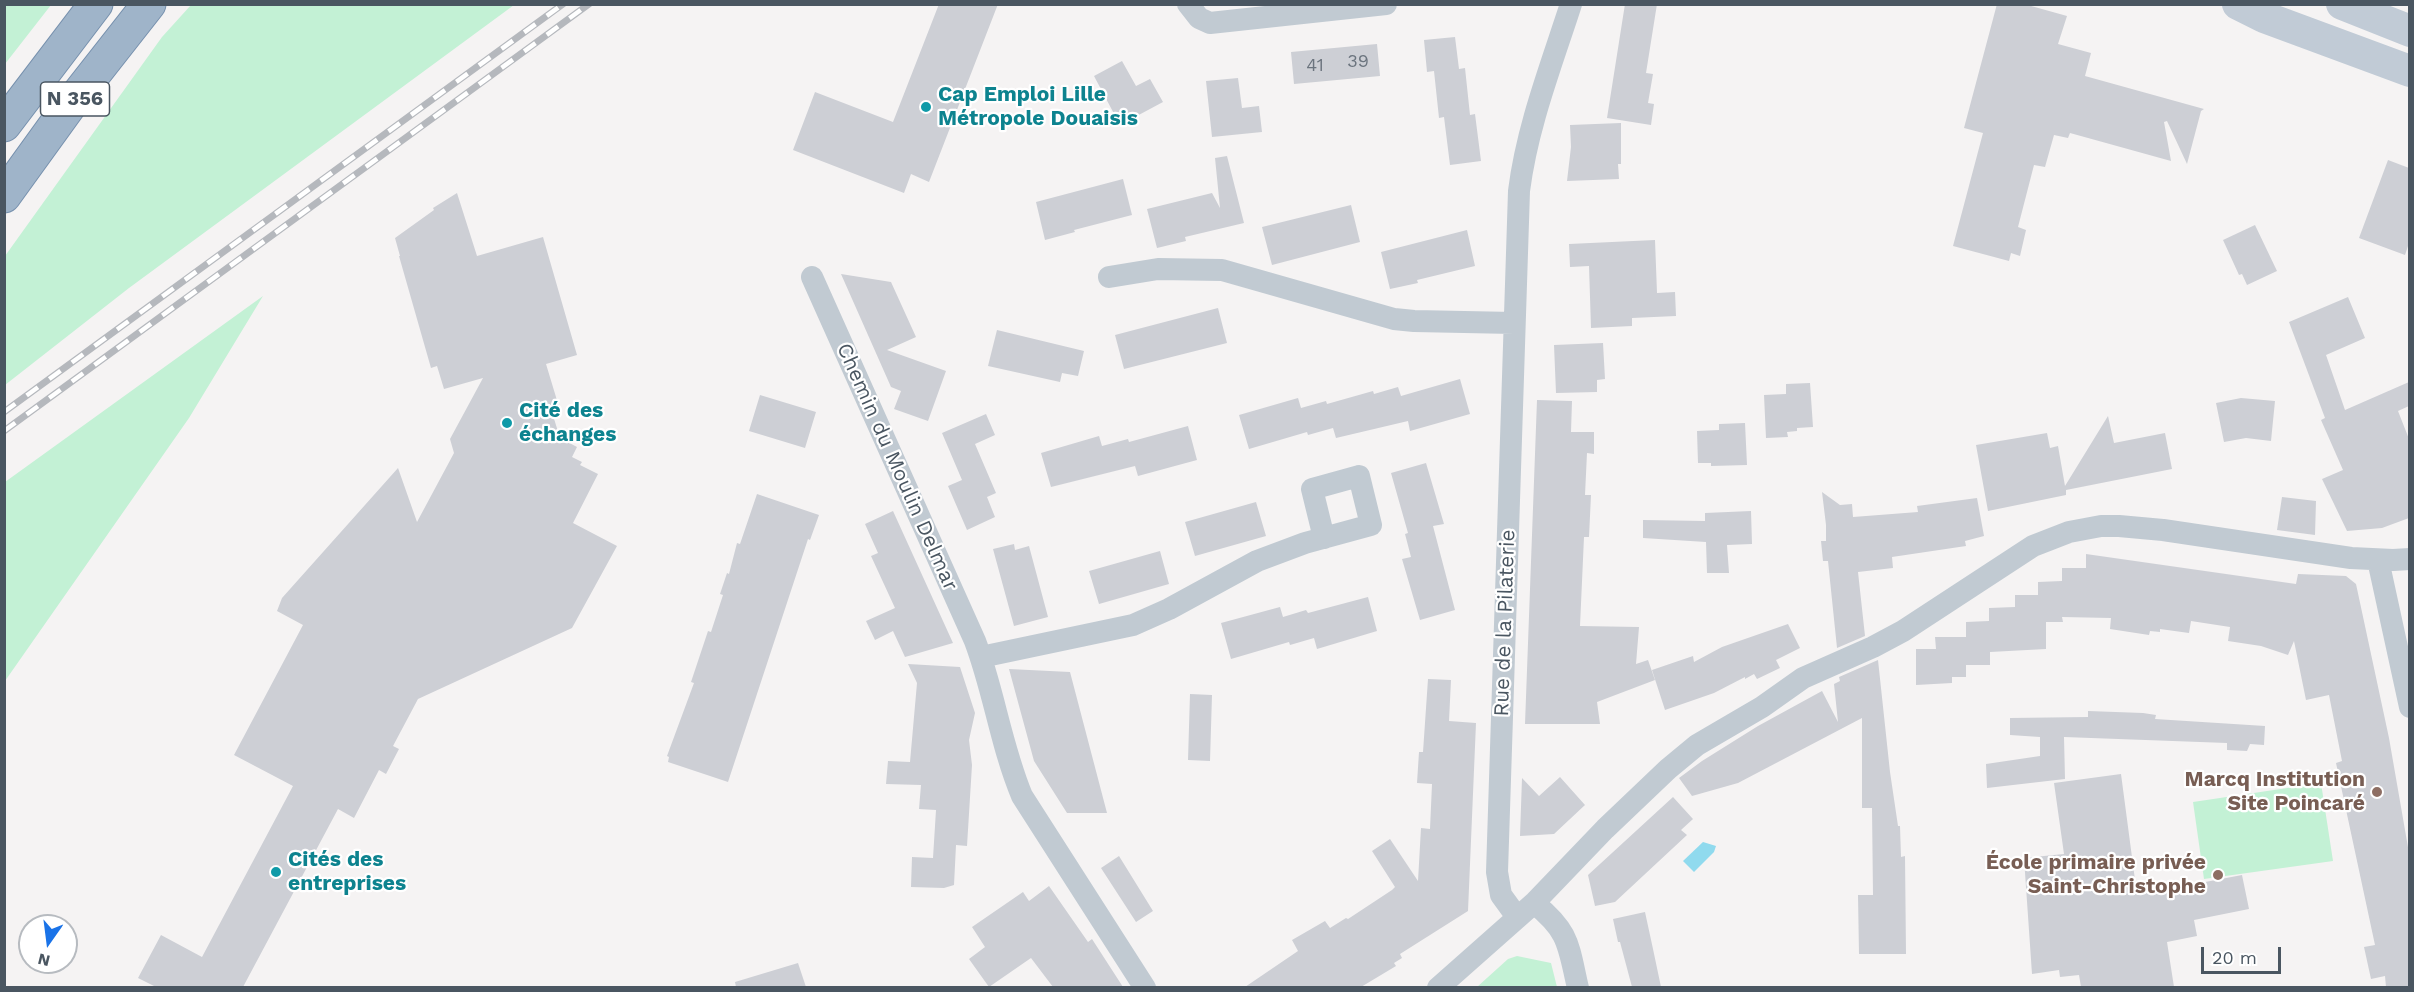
<!DOCTYPE html>
<html>
<head>
<meta charset="utf-8">
<style>
	body { margin:0 }
	#map { position:relative; width:2414px; height:992px; overflow:hidden; background:#f5f3f3; font-family:"Work Sans",sans-serif }
	canvas { display:block }
	.frame { position:absolute; inset:0; border:6px solid #4a5661; pointer-events:none }
	.north { position:absolute; left:18px; top:914px; width:60px; height:60px; box-sizing:border-box; background:#fff; border:2px solid #b7bbc0; border-radius:50%; rotate:194deg; font-size:16px; font-weight:700; line-height:24px; text-align:center; color:#4a5661 }
	.north::after { content:''; display:block; margin:auto; width:21px; height:27px; background:#1a73e8; clip-path:polygon(50% 0,100% 100%,50% 72%,0 100%) }
	.scale { position:absolute; left:2201px; top:947px; width:80px; height:27px; box-sizing:border-box; border:3px solid #4a5661; border-top:0; padding-left:8px; font-size:18px; line-height:21px; white-space:nowrap; color:#4a5661; -webkit-text-stroke:4px #fff; paint-order:stroke }
</style>
</head>
<body>
<div id="map">
<canvas width="2414" height="992"></canvas>
<div class="frame"></div>
<div class="north">N</div>
<div class="scale">20 m</div>
</div>
<script>
const ctx = document.querySelector('canvas').getContext('2d');
ctx.lineJoin = 'round';
function fillPath(path, color) {
  ctx.fillStyle = color;
  ctx.fill(path, 'evenodd');
}
function strokePath(path, color, width, dash) {
  ctx.strokeStyle = color;
  ctx.lineWidth = width;
  ctx.lineCap = dash ? 'butt' : 'round';
  ctx.setLineDash(dash || []);
  ctx.stroke(path);
}
function label(font, color, halo, rows, align = 'center') {
  ctx.font = font + ' "Work Sans",sans-serif';
  ctx.lineWidth = 4.5;
  ctx.setLineDash([]);
  ctx.textBaseline = 'middle';
  ctx.strokeStyle = halo;
  ctx.fillStyle = color;
  for (const [text, x, y, turn = 0] of rows) {
    ctx.save();
    ctx.translate(x, y);
    ctx.rotate((+turn || 0) * Math.PI / 180);
    ctx.textAlign = isNaN(turn) ? turn : align;
    if (halo) ctx.strokeText(text, 0, 0);
    ctx.fillText(text, 0, 0);
    ctx.restore();
  }
}
fillPath(new Path2D(`
	M5,4L51,5L5,64L4,5Z
	M191,5H514L129,288L5,385V256L162,37Z
	M263,296L189,418L5,681V482Z
	M2321,783L2333,861L2204,879L2193,802Z
	M1517,956L1551,963L1557,987H1477L1508,959Z`), '#c3f1d5');
fillPath(new Path2D(`
	M1703,842L1716,846L1714,852L1694,872L1683,861Z`), '#90daee');
fillPath(new Path2D(`
	M939,4H998L929,182L911,174L904,193L793,150L815,92L893,122Z
	M1625,4H1657L1646,73L1653,74L1648,103L1654,104L1651,125L1607,118Z
	M1997,4H2024L2067,16L2058,44L2091,53L2085,76L2204,109L2201,111L2187,164L2167,121L2164,122L2171,161L2070,133L2068,138L2054,135L2045,167L2034,165L2018,227L2026,230L2020,256L2011,253L2009,261L1953,246L1983,133L1964,128Z
	M1455,37L1459,69L1465,68L1470,115L1475,114L1481,161L1450,165L1444,117L1439,118L1434,71L1427,72L1424,40Z
	M1377,44L1380,76L1294,84L1291,52Z
	M1122,61L1136,86L1150,79L1163,102L1120,125L1094,76Z
	M1238,78L1242,108L1259,106L1262,132L1212,137L1206,81Z
	M1621,123V164H1618L1619,179L1567,181L1571,147L1570,125Z
	M1227,156L1244,223L1185,237L1186,241L1157,248L1147,209L1212,193L1220,208L1215,158Z
	M2388,160L2409,168V243L2405,255L2359,238Z
	M1123,179L1132,215L1074,230L1075,232L1045,240L1036,202Z
	M457,193L477,256L543,237L577,355L546,364L559,407L551,409L560,438L577,447L572,457L582,462L580,465L598,474L573,523L617,546L572,628L418,699L393,746L399,749L386,774L379,770L354,818L338,809L243,987H156L138,978L161,935L202,957L293,786L234,755L303,625L277,611L282,598L398,468L417,522L454,453L450,439L483,378L444,389L437,366L431,368L399,256H400L395,238L434,210L433,208Z
	M1351,205L1360,242L1272,265L1262,227Z
	M2255,225L2277,271L2247,285L2242,274L2239,275L2223,240Z
	M1467,230L1475,266L1417,280L1418,283L1390,289L1381,252Z
	M1655,240L1657,293L1675,292L1676,316L1632,318V326L1591,328L1589,266L1570,267L1569,244Z
	M841,274L891,282L916,337L887,350L946,371L928,421L894,409L901,391L891,387Z
	M2348,297L2365,338L2326,355L2345,410L2409,382V406L2398,411L2409,439V518L2382,528L2347,531L2322,479L2343,470L2321,420L2325,418L2289,322Z
	M1218,308L1227,343L1124,369L1115,335Z
	M997,330L1084,351L1078,376L1062,373L1060,382L988,366Z
	M1603,343L1605,379L1597,380V392L1556,393L1554,345Z
	M1460,379L1470,414L1410,431L1408,421L1336,438L1333,428L1308,435L1307,432L1249,449L1239,415L1298,398L1301,408L1326,401L1327,404L1373,391L1374,394L1398,387L1401,396Z
	M1810,383L1813,427L1797,428V431L1787,432L1788,437L1766,438L1764,395L1786,394V384Z
	M760,395L816,412L805,448L749,431Z
	M2241,398L2275,401L2271,441L2246,438L2224,442L2216,403Z
	M1537,400L1572,401L1571,432H1594V454L1587,453L1585,495H1591L1589,537H1584L1580,626L1639,627L1636,664L1648,660L1655,680L1597,702L1600,724H1525Z
	M986,414L995,435L975,444L996,493L987,497L995,517L967,530L948,486L962,480L942,433Z
	M2108,416L2114,443L2165,433L2172,469L2066,490V495L1988,511L1976,445L2047,433L2050,448L2058,446L2065,486Z
	M1745,423L1747,465L1711,466V463H1698L1697,431L1719,430V424Z
	M1188,426L1197,460L1138,476L1135,466L1051,487L1041,453L1099,436L1102,446L1128,439L1129,442Z
	M1426,463L1444,524L1433,526L1455,610L1420,620L1402,559L1411,557L1405,534L1408,533L1391,473Z
	M1822,492L1840,505L1852,504L1853,517L1918,512L1917,506L1977,498L1984,536L1965,541L1966,546L1892,557L1893,568L1858,572L1865,636L1837,648L1828,561H1823L1821,541H1826V525Z
	M757,494L819,515L810,540L808,539L728,782L668,762L669,757L667,756L694,683L691,682L708,631L711,632L723,595L720,594L727,573L729,574L737,543L740,544Z
	M2282,497L2316,501L2315,535L2277,530Z
	M1256,502L1266,536L1195,556L1185,522Z
	M893,511L953,643L905,657L893,631L875,640L866,621L895,608L871,556L878,553L865,524Z
	M1751,511L1752,544L1727,545L1729,573H1707L1706,542L1643,538V520L1705,521V513Z
	M1014,544L1015,550L1029,546L1048,617L1014,626L993,549Z
	M1160,551L1169,584L1099,604L1089,571Z
	M2086,554L2296,584L2298,574L2346,576L2356,584L2389,738L2409,853V987H2386L2385,976L2371,979L2364,947L2375,945L2336,763L2342,761L2329,695L2306,700L2294,641L2288,655L2261,646L2228,641L2230,627L2191,621L2189,633L2160,629V632L2150,631L2149,635L2110,629L2111,618L2062,617L2063,622H2046V649L1990,652V665H1966V677H1952V683L1916,685V649H1936L1935,637H1966V622L1989,621V608L2015,607V595H2038V582L2062,581V568H2086Z
	M1368,597L1377,631L1317,649L1314,638L1290,645L1289,642L1231,659L1221,623L1280,607L1283,617L1306,610L1308,613Z
	M1788,624L1800,648L1776,660L1780,668L1757,679L1754,674L1745,679V677L1714,693L1665,710L1652,670L1693,656L1694,662L1722,647Z
	M1878,660L1890,772L1898,826H1900L1901,857L1905,856L1906,954H1859L1858,895H1873L1872,808H1862V718L1738,783L1692,796L1679,778L1702,761L1758,726L1822,691L1838,722L1834,684L1840,681L1839,677Z
	M908,664L960,667L975,713L969,740L972,765L967,846L956,845L954,885L944,888L911,887L912,857L933,858L936,810L919,809L921,785L886,784L888,761L910,762L917,683Z
	M1009,669L1070,672L1107,813H1067L1034,761Z
	M1428,679L1451,680L1449,721L1476,723L1468,911L1400,954L1402,958L1394,963L1396,966L1361,987H1245L1298,951L1292,940L1325,921L1330,928L1346,918L1348,919L1392,890L1395,887L1372,851L1390,839L1418,881L1421,828L1430,829L1432,784L1417,783L1419,752H1423Z
	M1190,694L1212,695L1210,761L1188,760Z
	M2088,711L2143,713L2156,715L2155,719L2265,726L2264,745L2250,744L2247,751L2227,750V743L2064,737L2065,779L1987,788L1986,764L2040,756V737L2010,735V718L2088,717Z
	M2121,774L2137,895L2242,875L2249,909L2194,920L2197,936L2167,942L2174,987H2081L2079,975L2060,977L2059,970L2032,974L2024,858L2064,854L2054,783Z
	M1560,777L1585,805L1554,834L1520,836L1522,778L1539,796Z
	M1673,797L1693,819L1681,830L1687,835L1615,902L1595,906L1588,875Z
	M1119,856L1153,911L1136,922L1101,868Z
	M1049,886L1088,942L1092,939L1123,987H1053L1031,958L989,987L969,959L985,947L972,927L1023,892L1029,901Z
	M1645,912L1653,949L1661,987H1632L1620,942H1618L1613,919Z
	M798,963L806,987H736L735,982Z`), '#cdcfd5');
const trunk = new Path2D(`
	M4,125L96,4
	M4,196L72,102L149,4`);
strokePath(trunk, '#7690ad', 35);
strokePath(new Path2D(`
	M1188,4L1199,18L1210,23L1386,4
	M812,277L975,641C994,691 1001,746 1022,796L1145,988
	M1109,277L1158,269L1222,270L1394,319L1414,321L1514,323
	M2378,560L2410,707
	M981,657L1133,625L1169,609L1257,561L1305,543L1371,525L1359,476L1312,489L1324,538
	M1534,903C1570,932 1568,945 1578,988
	M1517,917L1501,895L1497,872L1519,191C1527,127 1551,66 1571,4
	M1438,988L1534,903L1605,829L1668,769L1697,745L1762,707L1803,678L1873,647L1903,631L2033,546L2069,532L2101,526H2119L2163,530L2351,558L2393,560L2410,559`), '#c1cad2', 22);
strokePath(new Path2D(`
	M2238,4L2264,17L2410,71
	M2342,4L2410,31`), '#c1cbd6', 32);
strokePath(trunk, '#9fb4c9', 33);
const rail = new Path2D(`
	M4,412L563,4
	M4,431L589,4`);
strokePath(rail, '#b5b8bd', 7);
strokePath(rail, '#fff', 4.5, [14]);
for (const [x, y, r, color] of [
	[926,107,6,"#0f9aa8"],
	[507,423,6,"#0f9aa8"],
	[2377,792,6,"#8d6e63"],
	[276,872,6,"#0f9aa8"],
	[2218,875,6,"#8d6e63"]
]) {
  const dot = new Path2D();
  dot.arc(x, y, r, 0, 2 * Math.PI);
  ctx.fillStyle = color;
  ctx.fill(dot);
  strokePath(dot, '#fff', 2);
}
label('18px', '#6b747e', null, [
	["39",1358,62],
	["41",1315,66]
]);
for (const [x, y, w] of [
	[75,99,69]
]) {
  const box = new Path2D();
  box.roundRect(x - w / 2, y - 17, w, 34, 4.5);
  ctx.fillStyle = '#fff';
  ctx.fill(box);
  strokePath(box, '#4a5661', 1.5);
}
label('bold 20px', '#4a5661', null, [
	["N 356",75,99]
]);
label('bold 21px', '#0d838f', '#fff', [
	["Cap Emploi Lille",938,95],
	["Métropole Douaisis",938,119],
	["Cité des",519,411],
	["échanges",519,435],
	["Cités des",288,860],
	["entreprises",288,884]
], 'left');
label('21px', '#4a5661', '#fff', [
	["Chemin du Moulin Delmar",897,467,66],
	["Rue de la Pilaterie",1505,623,-88]
]);
label('bold 21px', '#785e54', '#fff', [
	["Marcq Institution",2365,780],
	["Site Poincaré",2365,804],
	["École primaire privée",2206,863],
	["Saint-Christophe",2206,887]
], 'right');
</script>
</body>
</html>
